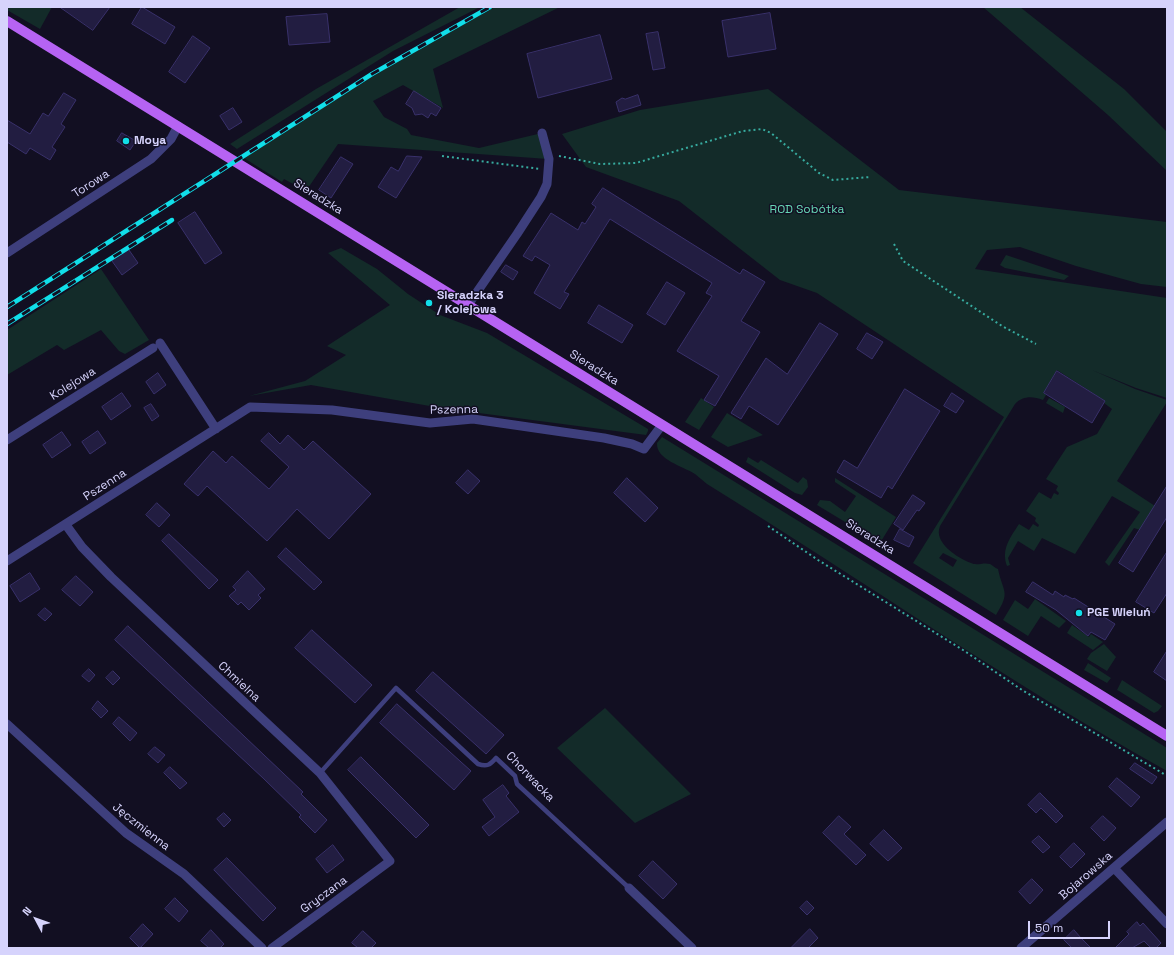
<!DOCTYPE html>
<html>
<head>
<meta charset="utf-8">
<style>
	body { margin:0 }
	#map { position:relative; width:1174px; height:955px; overflow:hidden; background:#120f22; font-family:"Space Grotesk",sans-serif }
	canvas { display:block }
	.frame { position:absolute; inset:0; border:8px solid #d6d3fc; pointer-events:none }
	.north { position:absolute; left:16px; top:899px; width:40px; height:40px; -webkit-text-stroke:3px #120f22; paint-order:stroke; rotate:311deg; font-size:11px; font-weight:700; line-height:16px; text-align:center; color:#d6d3fc }
	.north::after { content:''; display:block; margin:auto; width:14px; height:18px; background:#d6d3fc; clip-path:polygon(50% 0,100% 100%,50% 72%,0 100%) }
	.scale { position:absolute; left:1028px; top:921px; width:82px; height:18px; box-sizing:border-box; border:2px solid #d6d3fc; border-top:0; padding-left:5px; font-size:12px; line-height:14px; white-space:nowrap; color:#d6d3fc; -webkit-text-stroke:3px #120f22; paint-order:stroke }
</style>
</head>
<body>
<div id="map">
<canvas width="1174" height="955"></canvas>
<div class="frame"></div>
<div class="north">N</div>
<div class="scale">50 m</div>
</div>
<script>
const ctx = document.querySelector('canvas').getContext('2d');
ctx.lineJoin = 'round';
function fillPath(path, color) {
  ctx.fillStyle = color;
  ctx.fill(path, 'evenodd');
}
function strokePath(path, color, width, dash) {
  ctx.strokeStyle = color;
  ctx.lineWidth = width;
  ctx.lineCap = dash ? 'butt' : 'round';
  ctx.setLineDash(dash || []);
  ctx.stroke(path);
}
function label(font, color, halo, rows, align = 'center') {
  ctx.font = font + ' "Space Grotesk",sans-serif';
  ctx.lineWidth = 3;
  ctx.setLineDash([]);
  ctx.textBaseline = 'middle';
  ctx.strokeStyle = halo;
  ctx.fillStyle = color;
  for (const [text, x, y, turn = 0] of rows) {
    ctx.save();
    ctx.translate(x, y);
    ctx.rotate((+turn || 0) * Math.PI / 180);
    ctx.textAlign = isNaN(turn) ? turn : align;
    if (halo) ctx.strokeText(text, 0, 0);
    ctx.fillText(text, 0, 0);
    ctx.restore();
  }
}
fillPath(new Path2D(`
	M7,7H52L40,29L7,10Z
	M460,7H480L393,51L237,149L230,144L316,89Z
	M495,7H560L433,69L443,108L403,85L373,101L384,117L407,129L411,135L479,148L542,133L548,159L338,144L306,191L284,179L282,182L244,158C327,106 408,51 495,7Z
	M983,7H1020L1124,89L1167,132V171L1108,115Z
	M768,89L899,190L1167,222V287L1141,284L1076,266L1020,247L987,250L975,269L1167,298V398L1136,388L1092,370L1135,389L1167,400V402L1117,481L1155,506L1140,530L1134,528L1109,566L1105,562L1140,512L1112,496L1075,554L1042,538L1034,551L1018,541L1008,558L1010,565L1007,566C1001,549 1010,538 1019,524L1029,530L1033,524L1038,527L1039,525L1035,521L1036,518L1026,511L1039,492L1051,499L1054,493L1058,495L1059,493L1056,490L1058,486L1046,479L1067,447L1097,434L1112,409L1104,403L1105,401L1057,370L1044,393L1046,395L1043,400C1032,396 1023,396 1015,404L940,526C933,543 958,558 971,563C977,566 983,562 990,564C992,565 995,568 998,569C1003,593 1011,591 996,615L913,563L1004,417L817,293L780,280L679,201L586,167L562,134L640,110ZM943,553L957,560L953,567L939,558Z
	M341,248L377,269L408,294L440,315L487,333L648,429V431L646,435L441,408L311,385L249,396L305,381L346,355L327,346L390,305L328,253Z
	M1006,255L1069,276L1064,280L1005,268L1000,265Z
	M101,269L149,340L125,354L119,351L101,330L64,350L57,345L7,375V330Z
	M701,398L714,407L699,430L685,422Z
	M1049,398L1065,407L1063,413L1046,403Z
	M727,413L763,435L728,447L711,437Z
	M662,437L1167,748V771C1009,683 861,579 707,484C703,481 699,477 695,474C683,466 656,460 657,443Z
	M748,457L758,463L761,460L798,483L803,477L807,480L808,487L802,495L795,493L746,462Z
	M835,478L896,517L880,543L817,505L820,500L830,501L845,512L856,496L835,482Z
	M1035,599L1066,621L1059,628L1041,616L1028,636L1003,620L1015,600L1028,609Z
	M1072,625L1089,637L1091,634L1103,642L1093,650L1067,633Z
	M1104,644L1116,657L1107,671L1087,659L1091,653Z
	M1088,663L1111,678L1107,683L1084,670Z
	M1122,680L1162,706L1158,711L1154,713L1119,691L1117,690Z
	M605,708L691,794L635,823L557,748Z`), '#132b29');
const building = new Path2D(`
	M60,7H110L93,30Z
	M142,7L175,27L165,44L132,24Z
	M770,13L776,49L728,57L722,21Z
	M327,14L330,42L289,45L286,17Z
	M658,32L665,68L653,70L646,34Z
	M600,35L612,79L538,98L527,54Z
	M193,36L210,48L185,83L169,72Z
	M414,91L441,108L436,116L431,113L428,118L422,114L415,115L412,108L406,104Z
	M64,93L76,100L61,124L65,127L52,147L56,150L50,160L30,148L26,154L7,142V120L30,134L43,113L48,116Z
	M638,95L641,105L619,112L616,102L622,98L625,99Z
	M233,108L242,122L229,130L220,116Z
	M122,133L136,141L130,150L117,141Z
	M407,156L422,157L396,198L378,187L391,167L398,171Z
	M341,157L353,164L331,198L319,190Z
	M603,188L740,274L743,269L765,282L741,321L760,332L715,406L704,400L719,376L677,351L712,296L706,293L712,283L610,219L564,292L569,294L560,309L534,293L550,265L535,256L532,261L523,256L551,213L578,230L582,222L585,224L596,207L592,204Z
	M195,212L222,253L205,264L178,223Z
	M129,250L138,263L122,275L112,261Z
	M506,265L518,272L513,280L501,272Z
	M667,282L685,293L665,325L647,314Z
	M599,305L633,325L622,343L588,323Z
	M820,323L838,334L778,425L749,406L741,419L731,413L766,358L787,374Z
	M867,333L883,342L872,359L857,349Z
	M1057,371L1105,401L1092,423L1044,393Z
	M158,373L166,385L154,394L146,382Z
	M905,389L940,411L892,489L888,486L881,498L837,472L844,460L857,468Z
	M122,393L131,406L111,420L102,407Z
	M952,393L964,401L956,413L944,406Z
	M151,404L159,416L152,421L144,408Z
	M98,431L106,443L90,454L82,442Z
	M62,432L71,445L52,458L43,445Z
	M269,433L280,444L288,435L304,450L313,441L371,494L329,539L297,509L267,541L207,486L198,496L184,484L213,451L226,463L232,456L269,489L289,467L261,441Z
	M468,470L480,481L468,494L456,483Z
	M627,478L658,508L645,522L614,493Z
	M1167,486V517L1133,572L1119,563Z
	M913,495L925,503L919,511L917,510L903,530L894,524Z
	M157,503L170,515L159,527L146,515Z
	M900,529L914,537L909,547L894,540Z
	M169,534L218,580L209,589L162,541Z
	M286,548L322,582L314,590L278,557Z
	M1167,552V593L1154,613L1136,602Z
	M248,571L265,589L258,595L261,598L249,610L241,602L238,605L229,596L236,590L233,587Z
	M30,573L40,589L20,602L10,586Z
	M76,576L93,592L80,606L62,590Z
	M1033,582L1053,595L1055,591L1064,597L1065,595L1073,599L1074,598L1115,624L1105,640L1091,632L1088,636L1056,610L1026,592Z
	M45,608L52,614L45,621L38,615Z
	M128,626L303,792L301,794L327,820L315,833L299,817L301,815L264,779L115,640Z
	M312,630L372,685L355,703L295,648Z
	M1167,651V681L1154,672Z
	M89,669L95,675L89,682L82,676Z
	M113,671L120,678L113,685L106,678Z
	M433,672L504,735L486,754L416,691Z
	M98,701L108,711L101,718L92,709Z
	M397,704L471,771L454,790L380,723Z
	M119,717L137,733L130,741L113,724Z
	M155,747L165,755L158,763L148,754Z
	M361,757L429,825L416,838L348,770Z
	M1135,763L1157,777L1152,784L1130,769Z
	M170,767L187,783L180,789L164,773Z
	M1117,778L1140,797L1131,807L1109,787Z
	M503,785L509,793L506,796L519,812L489,836L482,827L495,817L483,800Z
	M1040,793L1063,816L1056,823L1041,808L1036,813L1028,805Z
	M224,813L231,820L224,827L217,819Z
	M839,816L851,827L844,834L866,855L856,865L823,833Z
	M1103,816L1116,828L1104,841L1091,828Z
	M884,830L902,848L888,861L870,844Z
	M1039,836L1050,847L1043,853L1032,842Z
	M1074,843L1085,854L1071,868L1060,857Z
	M333,845L344,860L327,873L316,859Z
	M227,858L276,908L263,921L214,870Z
	M653,861L677,884L663,899L639,876Z
	M1032,879L1043,890L1030,904L1019,892Z
	M175,898L188,911L179,922L165,909Z
	M807,901L814,908L807,915L800,908Z
	M1137,922L1140,926L1143,923L1161,943L1156,948H1151L1144,941L1132,948H1115L1129,934L1127,932Z
	M143,924L153,934L140,948L130,938Z
	M810,929L818,938L808,948H791Z
	M211,930L224,944L220,948H209L201,941Z
	M1074,930L1081,938L1091,948H1072L1064,940Z
	M363,931L376,943L371,948H358L352,943Z`);
fillPath(building, '#221d41');
strokePath(building, '#39316b', 1);
strokePath(new Path2D(`
	M442,156L540,169
	M559,156L600,164L636,163L743,131L762,129L771,133L819,173L833,180L870,177
	M894,244L903,261L1002,326L1036,344
	M768,526L818,560L963,650L1022,690L1164,774`), '#37ab9f', 2, [2, 3]);
strokePath(new Path2D(`
	M320,773L396,688L478,764C487,767 490,765 496,758L515,776L517,784L629,888`), '#3e3f7d', 4.5);
strokePath(new Path2D(`
	M7,253L151,159L171,139L178,126
	M468,305L517,234L541,197L547,184L549,159L542,133
	M160,343L216,429
	M7,440L153,348
	M66,525L82,547L111,577L320,773L390,861L272,948
	M7,561L250,407L332,410L430,423L473,419L604,438L632,444L644,449L662,425
	M7,724L126,833L184,874L262,948
	M1114,868L1167,924
	M629,888L692,948
	M1021,948L1167,822`), '#3e3f7d', 9);
strokePath(new Path2D(`
	M7,21L1167,736`), '#b663f3', 10);
const rail = new Path2D(`
	M7,307L372,74L490,7
	M7,324L172,220`);
strokePath(rail, '#11dee9', 4.5);
strokePath(rail, '#120f22', 3, [9]);
for (const [x, y, r, color] of [
	[126,141,4,"#11dee9"],
	[429,303,4,"#11dee9"],
	[1079,613,4,"#11dee9"]
]) {
  const dot = new Path2D();
  dot.arc(x, y, r, 0, 2 * Math.PI);
  ctx.fillStyle = color;
  ctx.fill(dot);
  strokePath(dot, '#120f22', 1.5);
}
label('bold 12px', '#d6d3fc', '#120f22', [
	["Moya",134,141],
	["Sieradzka 3",437,296],
	["/ Kolejowa",437,310],
	["PGE Wieluń",1087,613]
], 'left');
label('12px', '#d6d3fc', '#120f22', [
	["Torowa",91,184,-33],
	["Sieradzka",318,197,32],
	["Sieradzka",594,368,32],
	["Kolejowa",73,384,-32],
	["Pszenna",454,410,-1],
	["Pszenna",105,485,-33],
	["Sieradzka",870,537,32],
	["Chmielna",239,682,43],
	["Chorwacka",530,777,46],
	["Jęczmienna",141,827,38],
	["Bojarowska",1086,876,-41],
	["Gryczana",324,895,-36]
]);
label('12px', '#65d6b4', '#120f22', [
	["ROD Sobótka",807,210]
]);
</script>
</body>
</html>
